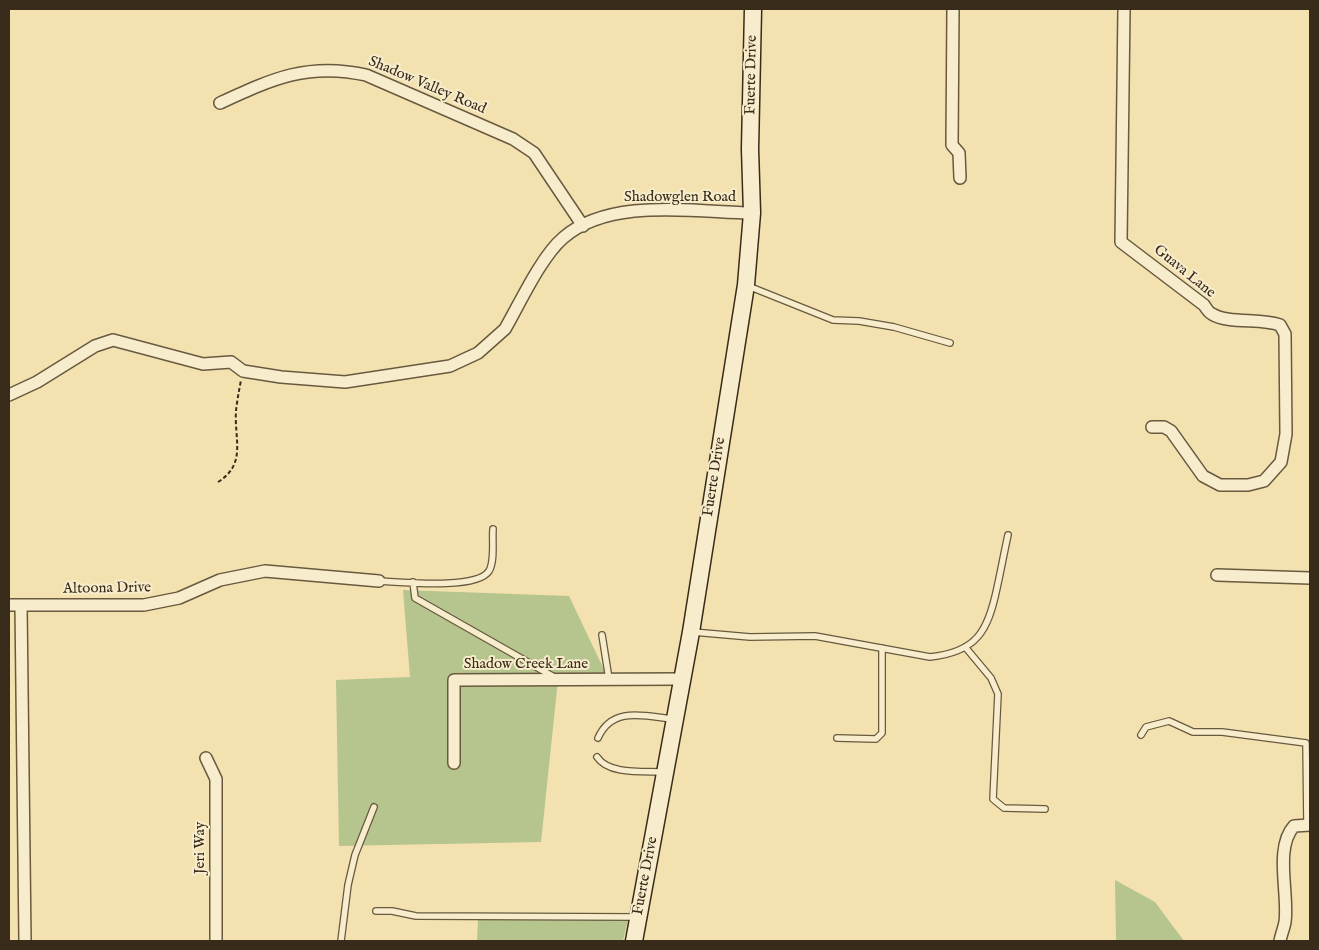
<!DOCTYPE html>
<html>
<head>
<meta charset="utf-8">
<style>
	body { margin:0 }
	#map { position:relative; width:1319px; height:950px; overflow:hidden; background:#f3e2b0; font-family:"IM FELL English",serif }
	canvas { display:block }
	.frame { position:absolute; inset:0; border:10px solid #392b19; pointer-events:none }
</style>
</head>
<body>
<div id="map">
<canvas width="1319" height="950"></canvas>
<div class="frame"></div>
</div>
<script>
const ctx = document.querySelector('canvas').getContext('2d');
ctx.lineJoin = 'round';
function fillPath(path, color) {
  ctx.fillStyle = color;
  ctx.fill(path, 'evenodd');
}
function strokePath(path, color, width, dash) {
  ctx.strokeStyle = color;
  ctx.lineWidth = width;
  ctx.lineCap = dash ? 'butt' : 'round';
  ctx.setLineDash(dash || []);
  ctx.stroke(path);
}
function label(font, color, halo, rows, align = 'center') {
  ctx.font = font + ' "IM FELL English",serif';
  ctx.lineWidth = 4;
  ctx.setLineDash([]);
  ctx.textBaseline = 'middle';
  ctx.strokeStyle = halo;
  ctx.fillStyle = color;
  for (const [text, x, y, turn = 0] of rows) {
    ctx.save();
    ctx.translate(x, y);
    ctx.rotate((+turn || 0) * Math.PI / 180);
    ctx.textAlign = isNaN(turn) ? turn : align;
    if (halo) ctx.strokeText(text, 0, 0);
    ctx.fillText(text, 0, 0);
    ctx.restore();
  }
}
fillPath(new Path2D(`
	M403,590L569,596L609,680H558L541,842L339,846L336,680L410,677Z
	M1115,880L1155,902L1184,941H1116Z
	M628,919L623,941H477L478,920Z`), '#b6c48e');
const lane = new Path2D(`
	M748,286L833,320L859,321L894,327L950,343
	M379,581C401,582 477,590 489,571C495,561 492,541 493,529
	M413,582L415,598L554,677
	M693,632L750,637L815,636L930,657C977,652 988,631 997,588C1001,570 1004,553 1008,535
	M602,635L609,679
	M966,648L991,678L998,694L993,799L1004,808L1045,809
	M1141,735L1146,727L1169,721L1193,732H1222L1306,743L1307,825
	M598,738C612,706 644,716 673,719
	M837,738L876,739L882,733V648
	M597,757C609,775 643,771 664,772
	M376,911H392L416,916L636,917
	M341,941L348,885L355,855L374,807`);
const street = new Path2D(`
	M953,9L952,145L959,153L960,178
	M1124,9L1121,242L1204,305C1206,308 1209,313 1212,314C1228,324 1261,318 1280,325L1285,334L1286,434L1281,462L1264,481L1248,485H1220L1203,476L1171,431L1164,427H1152
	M220,103C272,79 308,62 366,75L513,139L534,153L583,226
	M9,395L37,382L95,346L113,340L203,364L231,362L243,371L281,377L345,382L450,366L478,353L505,329C520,303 541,257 563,238C610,197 694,212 752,213
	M1217,575L1310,578
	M9,605H144L179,598L220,580L265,571L379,581
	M21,605L25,941
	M206,758L216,779V941
	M454,763V680L682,679
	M1280,941C1281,935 1284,928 1285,922C1289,894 1274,848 1294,826L1310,825`);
const secondary = new Path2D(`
	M634,941L691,632L746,285L752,213L750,149L753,9`);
strokePath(lane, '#68593f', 8);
strokePath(street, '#68593f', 14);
strokePath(secondary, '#392b19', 19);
strokePath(new Path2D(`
	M218,482C247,464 234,439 236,411C237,401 239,391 241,380`), '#392b19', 2, [4, 2.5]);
strokePath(lane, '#f7eccc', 5.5);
strokePath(street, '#f7eccc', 11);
strokePath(secondary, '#f7eccc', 16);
label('15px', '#392b19', '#f7eccc', [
	["Fuerte Drive",752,75,-89],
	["Shadow Valley Road",427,86,23],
	["Shadowglen Road",680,198],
	["Guava Lane",1184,272,39],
	["Fuerte Drive",715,477,-81],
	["Altoona Drive",107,589,-1],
	["Shadow Creek Lane",526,665],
	["Jeri Way",201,848,-90],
	["Fuerte Drive",646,876,-79]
]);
</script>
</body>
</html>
